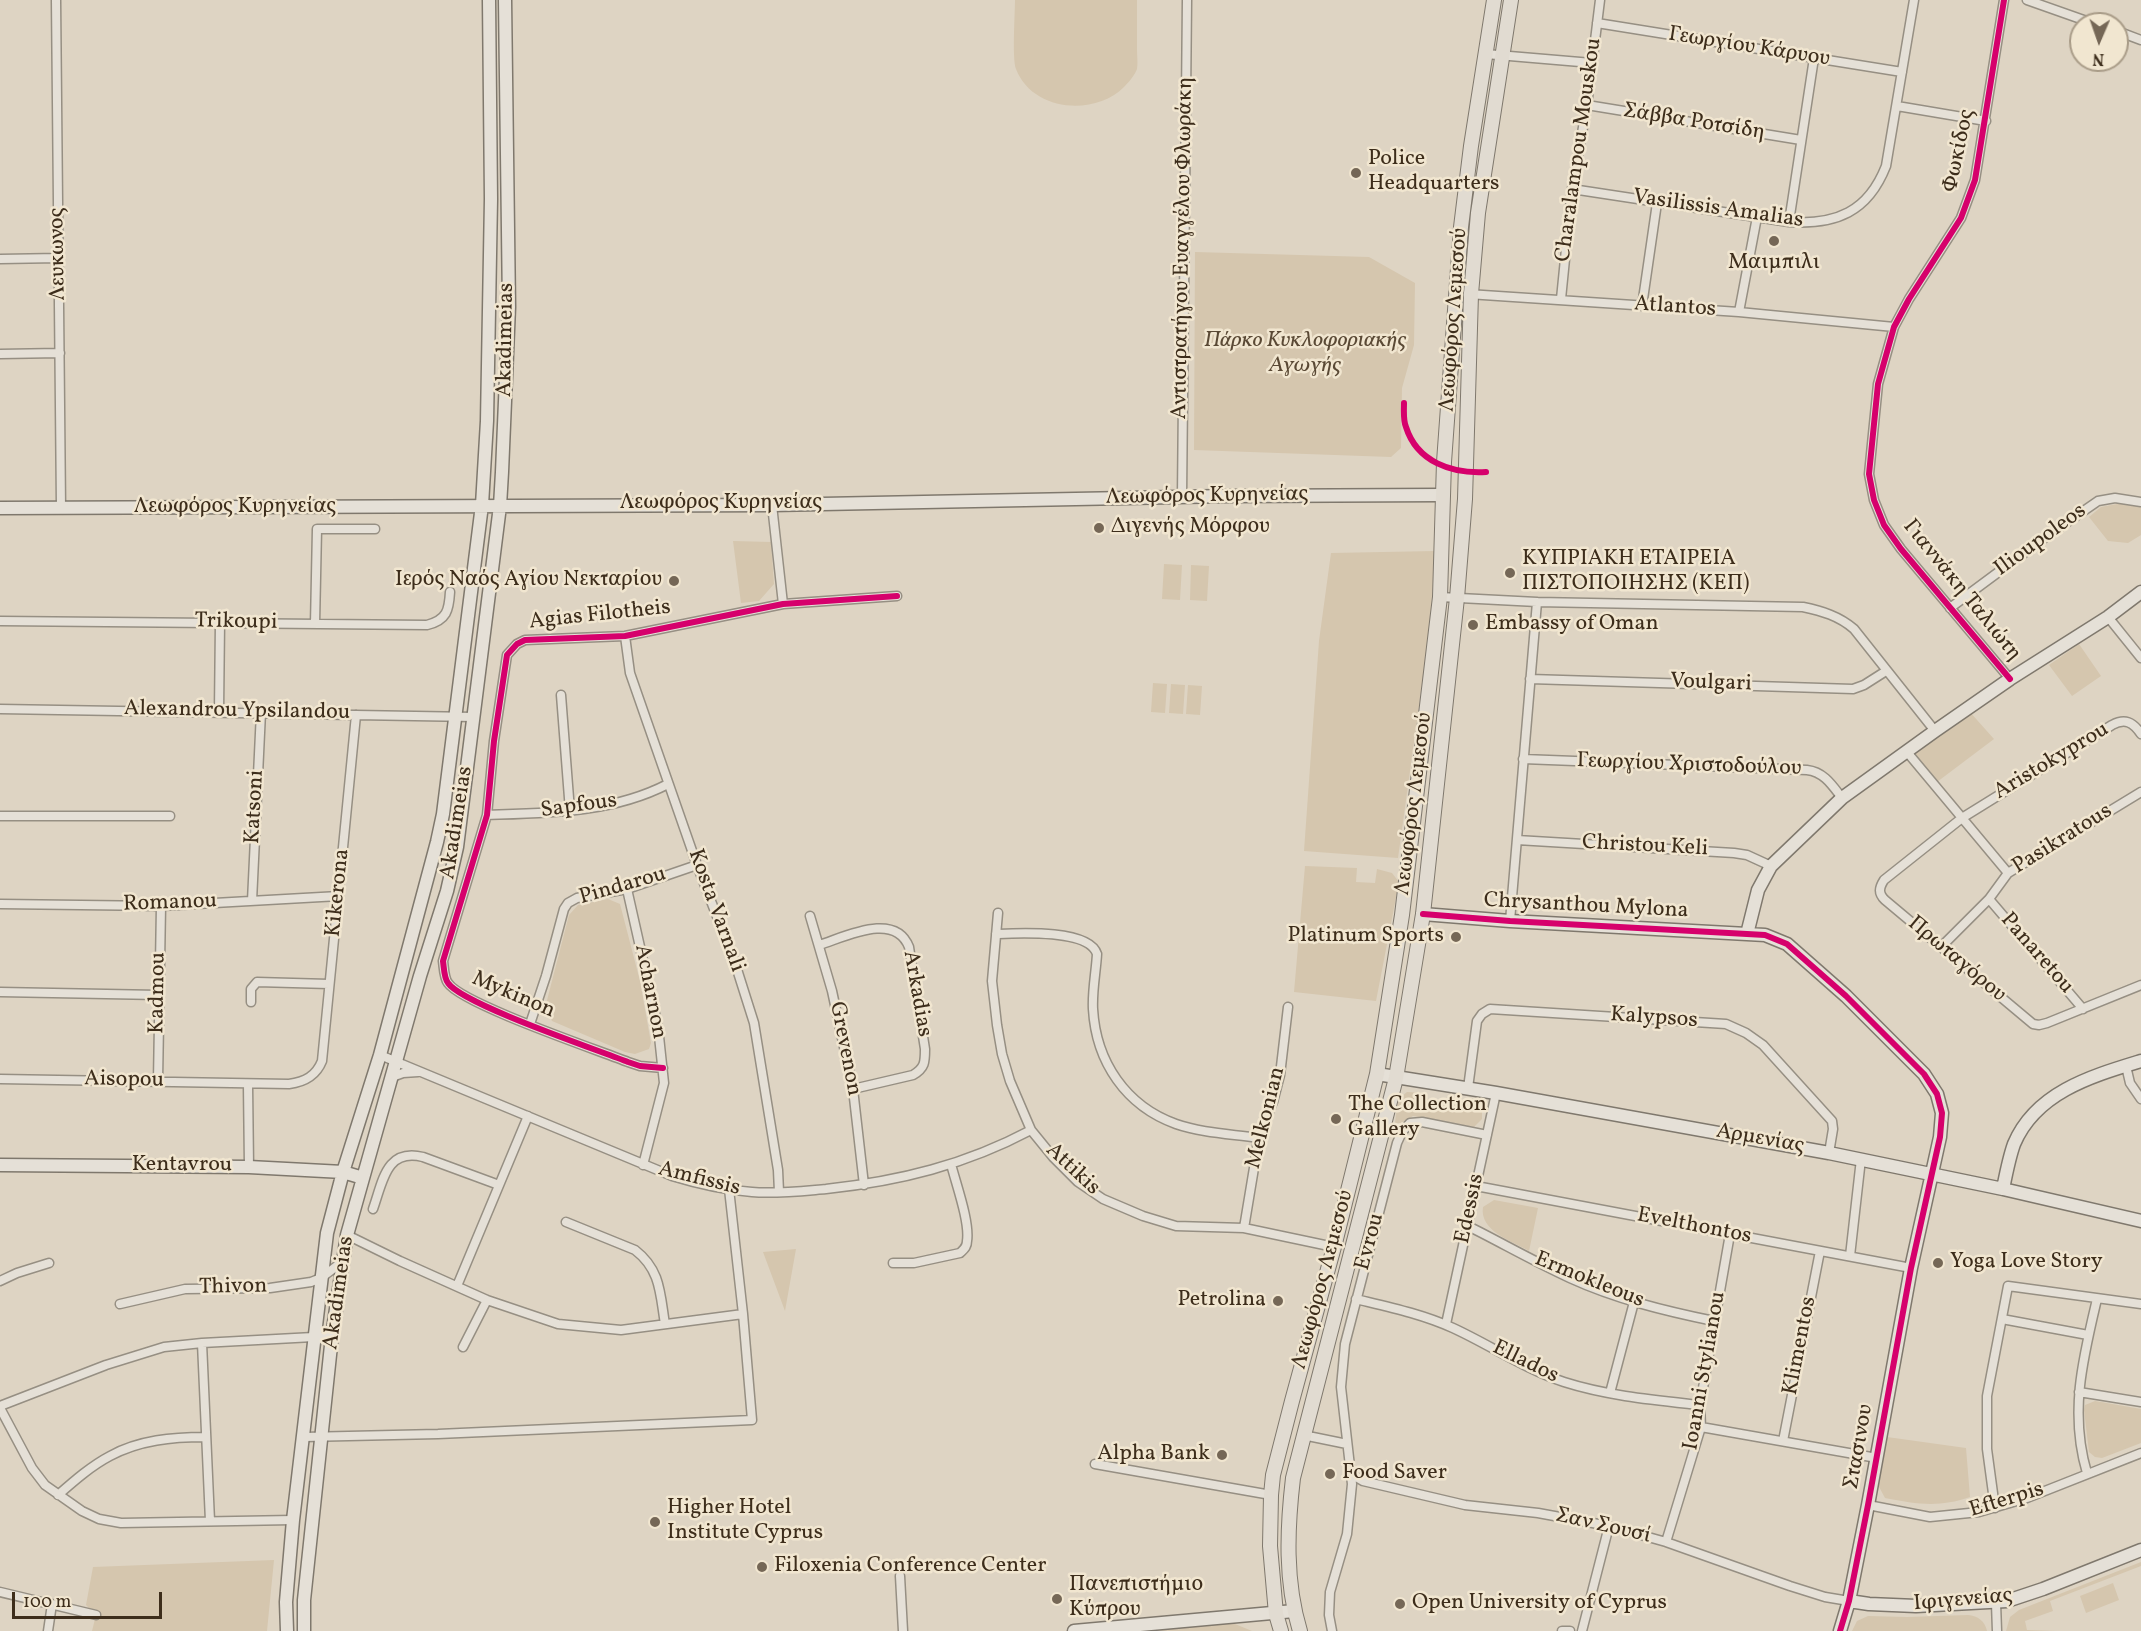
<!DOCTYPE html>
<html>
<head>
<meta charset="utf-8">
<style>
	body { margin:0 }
	#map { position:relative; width:2141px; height:1631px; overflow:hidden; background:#ded4c3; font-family:Vollkorn,serif }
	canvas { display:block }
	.north { position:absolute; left:2069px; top:12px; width:60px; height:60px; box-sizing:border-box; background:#f1e6d0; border:2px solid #a99c88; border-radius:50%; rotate:182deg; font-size:16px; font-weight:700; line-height:24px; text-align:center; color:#3d2d1b }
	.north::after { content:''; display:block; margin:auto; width:21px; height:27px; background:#756756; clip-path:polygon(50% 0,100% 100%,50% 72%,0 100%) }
	.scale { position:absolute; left:12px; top:1592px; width:150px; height:27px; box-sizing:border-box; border:3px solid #3d2d1b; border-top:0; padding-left:8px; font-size:18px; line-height:21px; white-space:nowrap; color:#3d2d1b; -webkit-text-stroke:4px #f1e6d0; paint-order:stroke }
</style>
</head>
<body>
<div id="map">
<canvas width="2141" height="1631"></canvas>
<div class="north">N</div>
<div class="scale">100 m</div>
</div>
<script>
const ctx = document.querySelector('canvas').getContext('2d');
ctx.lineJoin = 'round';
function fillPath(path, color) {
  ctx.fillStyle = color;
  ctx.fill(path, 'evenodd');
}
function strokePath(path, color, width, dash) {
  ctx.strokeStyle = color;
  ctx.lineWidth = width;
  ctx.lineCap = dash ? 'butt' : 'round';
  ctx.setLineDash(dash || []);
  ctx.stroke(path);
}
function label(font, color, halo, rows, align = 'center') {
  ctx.font = font + ' Vollkorn,serif';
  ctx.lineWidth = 5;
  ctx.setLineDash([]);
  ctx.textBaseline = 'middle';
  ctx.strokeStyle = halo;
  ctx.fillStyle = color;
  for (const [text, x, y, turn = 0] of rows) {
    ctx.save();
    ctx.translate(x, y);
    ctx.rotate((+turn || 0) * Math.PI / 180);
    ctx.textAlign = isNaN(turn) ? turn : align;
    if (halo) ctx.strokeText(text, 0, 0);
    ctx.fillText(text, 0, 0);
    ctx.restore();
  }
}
fillPath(new Path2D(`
	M1015,0H1137C1137,17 1137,34 1137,50C1137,56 1138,63 1137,69C1135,75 1128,83 1124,87C1094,117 1032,111 1016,69C1012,59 1015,13 1015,0Z
	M1195,252L1369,257L1415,283L1414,345L1402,388L1401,448L1391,457L1194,450Z
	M2117,504H2134L2141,507V535L2128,543L2108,541L2089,517L2101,507Z
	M733,541L771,542L774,584L759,601L741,603Z
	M1435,551L1430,626L1398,858L1304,851L1319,641L1331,553Z
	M1164,564L1182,565L1180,600L1162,599Z
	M1191,565L1209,566L1207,601L1190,600Z
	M2079,644L2101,676L2072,696L2049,665Z
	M1153,683L1167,684L1165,713L1151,712Z
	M1171,684L1185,685L1183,714L1169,713Z
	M1188,685L1202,686L1200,715L1186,714Z
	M1969,711L1994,739L1937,782L1912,753Z
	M1305,866L1357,868L1356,882L1375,883L1377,869L1392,873L1399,882L1376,1001L1294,992Z
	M608,899L620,904L640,981L651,1043L649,1049L635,1054L625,1052L552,1021L545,1008L569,915L578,905Z
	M1407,1092L1422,1093L1431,1102L1466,1107L1472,1105L1480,1106L1482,1111V1119L1474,1127L1413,1116L1401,1123H1395L1398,1099Z
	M1494,1200L1538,1208L1529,1251C1512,1241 1479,1231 1483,1207Z
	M796,1249L785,1311L763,1252Z
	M2095,1401L2141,1409V1443L2102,1458L2095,1457L2089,1452L2084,1410L2085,1405Z
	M1887,1437L1966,1448L1970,1497C1938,1508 1917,1504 1885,1498L1878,1485Z
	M274,1560L267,1631H92L96,1615L86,1605L93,1567Z
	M2141,1562V1566L2050,1601L2053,1611L2025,1621L2027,1630L2057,1631H2006L2010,1617L2019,1610Z
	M2113,1583L2119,1600L2086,1613L2080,1596Z
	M1968,1615C1978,1616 1985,1621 1987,1631H1852L1857,1621L1868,1616L1907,1617Z
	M1218,1617L1252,1631H1148L1213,1623Z`), '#d5c6ae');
const street = new Path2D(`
	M56,0L61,507
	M2004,0L1975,180L1961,218L1909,299L1894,327L1878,384L1869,474L1874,500L1884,525L1901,549L2010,679
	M2027,0L2095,24
	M1597,23L1902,72
	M2117,31L2141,40
	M1486,54L1592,63
	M1587,105L1801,140
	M1897,106L1986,121
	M1572,189L1789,222C1836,225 1868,212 1886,166L1914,0
	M1789,222L1814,58
	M0,259L59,258
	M1468,294L1739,312L1894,327
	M1561,299L1572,189L1587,105L1600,0
	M1642,306L1657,203
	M1739,312L1757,217
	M0,354L60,353
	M1182,497L1187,0
	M772,505L783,604
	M1440,597L1537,602L1803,607C1822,611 1839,616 1854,629L1935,731
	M1950,608L2043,539L2098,501L2115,498L2141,502
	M2108,617L2141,658
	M0,621L427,625C447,620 449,610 450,592
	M315,624L317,529H375
	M625,636L630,673L697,865L735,963L754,1023L778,1170L779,1192
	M1530,679L1853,689L1864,685L1886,671
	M561,695L570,811
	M0,709L474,717
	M219,711L220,622
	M2141,734C2133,722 2125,718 2112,725L1962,818L1884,880C1879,888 1878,893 1885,900L2033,1024L2039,1025L2047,1023L2141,985
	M1907,752L2008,873
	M1523,759L1807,770C1824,772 1832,785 1842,798
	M487,815C548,813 612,813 668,784
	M0,816H170
	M1517,840L1734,853L1747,855L1771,866
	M627,889L658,1027L664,1083L643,1165
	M1989,899L2083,1009
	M252,901L261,712
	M0,904L161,906L339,896
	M998,913L992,981L997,1025L1002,1054L1010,1081L1031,1130L1053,1157L1078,1182L1103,1199L1143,1216L1176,1226L1244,1228L1334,1247
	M810,916L832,991L853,1089L864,1185
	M1510,921L1537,602
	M996,934C1019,933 1089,929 1097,954C1096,972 1092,991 1093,1009C1096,1062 1126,1106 1176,1124C1202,1133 1231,1134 1258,1138
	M819,945C845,937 895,911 909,947L925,1049C925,1062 925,1068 913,1075L853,1089
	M1942,946L1989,899L2008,873L2141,792
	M0,992L159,995
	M251,1002V989L257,982L329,984
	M530,1024L546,976L564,909L568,903L577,898L627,889L697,865
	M380,1055L672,1176C698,1184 725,1190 752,1192C776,1194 802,1191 826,1189C900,1181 965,1165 1031,1130
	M2126,1066L2130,1083L2141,1099
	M663,1068L640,1066L628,1062C598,1050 462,1004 448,983C444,978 444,968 443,961L487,815L494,741L507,655L517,644L525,640L625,636L783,604L897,596
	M392,1077L403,1073L418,1072
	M0,1079L289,1084C305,1082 316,1076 322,1061L356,715
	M158,1081L161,906
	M248,1085L249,1167
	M1468,1088L1477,1021L1482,1014L1490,1009L1726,1024L1746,1033L1763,1045L1832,1121L1833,1129L1829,1153
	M1476,1186L1911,1268
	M373,1209C383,1181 386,1148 423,1157L499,1185
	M566,1222L635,1250C661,1270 660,1294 665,1324
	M1468,1226C1502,1243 1535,1262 1570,1278C1616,1299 1665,1311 1714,1321
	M1244,1228L1256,1156L1258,1138L1273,1102L1280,1075L1288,1007
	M347,1235L400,1261L487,1300L558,1324L621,1330L743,1314
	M1850,1256L1861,1159
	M893,1263H914L960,1253C964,1249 967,1247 967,1241C970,1222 956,1184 951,1164
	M0,1281L17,1273L49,1263
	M457,1286L528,1116
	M1356,1299C1389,1307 1422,1314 1453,1328C1490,1345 1525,1369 1564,1382C1608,1396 1654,1400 1700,1405
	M120,1304L185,1289L270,1288L311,1282L321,1278L342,1262
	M2002,1319L2088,1335
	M1446,1324L1496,1093
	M202,1343L210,1521
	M463,1347L487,1300
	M2079,1392L2141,1402
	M1610,1393L1634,1302
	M0,1406L106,1365L164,1347L202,1343L332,1336
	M0,1408L32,1468L45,1485L82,1511L99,1519L121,1523L293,1520
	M1701,1427L1877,1458
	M1303,1435L1347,1444
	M304,1437L438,1434L752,1420L743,1314L729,1189
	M1783,1441L1820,1251
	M1095,1464L1271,1495
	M2087,1473C2069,1413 2083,1358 2097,1299
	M1353,1475L1363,1481L1465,1505L1538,1513L1609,1526L1666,1542L1790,1586L1825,1597L1849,1601
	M58,1495C74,1481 91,1466 110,1456C139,1440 173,1437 205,1437
	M1868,1505L1930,1517L1979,1512L2027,1498L2141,1453
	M1995,1508L1987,1449V1396L2008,1286L2141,1304
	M1666,1542L1701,1427L1700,1405L1730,1234
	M900,1576L903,1631
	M0,1592L96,1615
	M1996,1603L1997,1631
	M48,1631L52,1604
	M1332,1631L1329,1615L1330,1592L1347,1534L1352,1484L1341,1387L1345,1344L1397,1143L1402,1132L1410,1123L1422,1122L1487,1135
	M1562,1631H1570
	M1582,1631L1609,1526`);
const secondary = new Path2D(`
	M0,508L772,505L1227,496L1443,495
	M1423,914L1510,921L1747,934L1765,935L1787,944L1846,996L1924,1074L1937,1094L1942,1113L1940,1137L1911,1268L1868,1505L1849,1601L1840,1631
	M1747,934L1758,890L1771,866L1842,798L1935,731L2010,679L2108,617L2141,592
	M1377,1074L1496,1093L1829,1153L2003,1189L2141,1221
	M0,1165L249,1167L343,1172L363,1178
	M2003,1189C2006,1174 2009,1158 2014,1144C2036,1092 2092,1076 2141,1061
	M1849,1601L1869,1604L1916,1606L2007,1601L2043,1589L2141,1550
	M287,1631L286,1602L293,1520L327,1233L343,1172L380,1055L437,842L443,814L482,505L487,421L491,199L489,0
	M304,1631V1600L332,1336L347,1235L420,976L447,891L457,847L500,506L502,472L509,307L505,0
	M1074,1631L1294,1611`);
const primary = new Path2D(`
	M1281,1631L1276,1614L1270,1546L1271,1495L1273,1475L1292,1401L1334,1247L1377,1074L1402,915L1440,597L1444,462L1461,227L1471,146L1494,0
	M1300,1631C1285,1582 1287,1529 1293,1478L1396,1078L1423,914L1457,598L1465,499L1471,294L1478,213L1511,0`);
strokePath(street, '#968f83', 11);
strokePath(secondary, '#7f786d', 15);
strokePath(primary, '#7f786d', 16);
strokePath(street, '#e5e0d7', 8);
strokePath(secondary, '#e5e0d7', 12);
strokePath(primary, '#e1dbd1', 14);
strokePath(new Path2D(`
	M2004,0L1975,180L1961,218L1909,299L1894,327L1878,384L1869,474L1874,500L1884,525L1901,549L2010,679
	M1404,403C1404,411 1403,420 1406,427C1417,462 1452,474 1486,472
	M1423,914L1510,921L1747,934L1765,935L1787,944L1846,996L1924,1074L1937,1094L1942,1113L1940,1137L1911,1268L1868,1505L1849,1601L1840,1631
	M663,1068L640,1066L628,1062C598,1050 462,1004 448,983C444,978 444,968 443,961L487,815L494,741L507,655L517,644L525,640L625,636L783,604L897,596`), '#d6006c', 6);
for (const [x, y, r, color] of [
	[1356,173,6,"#756756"],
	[1774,241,6,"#756756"],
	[1099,528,6,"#756756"],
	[1510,573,6,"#756756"],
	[674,581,6,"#756756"],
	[1473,625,6,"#756756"],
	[1456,937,6,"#756756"],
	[1336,1119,6,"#756756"],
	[1938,1263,6,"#756756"],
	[1278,1301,6,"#756756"],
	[1222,1455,6,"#756756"],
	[1330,1474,6,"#756756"],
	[655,1522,6,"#756756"],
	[762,1567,6,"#756756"],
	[1057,1599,6,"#756756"],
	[1400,1604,6,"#756756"]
]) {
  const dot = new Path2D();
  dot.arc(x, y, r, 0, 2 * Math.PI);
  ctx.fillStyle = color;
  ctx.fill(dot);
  strokePath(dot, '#f1e6d0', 2);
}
label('22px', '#3d2d1b', '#f1e6d0', [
	["Γεωργίου Κάρυου",1749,48,9],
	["Σάββα Ροτσίδη",1694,123,9],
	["Charalampou Mouskou",1580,150,-82],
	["Φωκίδος",1960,151,-78],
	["Vasilissis Amalias",1718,210,8],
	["Αντιστρατήγου Ευαγγέλου Φλωράκη",1184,248,-89],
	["Λευκωνος",59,254,-91],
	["Atlantos",1675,308,4],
	["Λεωφόρος Λεμεσού",1455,320,-86],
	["Akadimeias",507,340,-89],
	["Λεωφόρος Κυρηνείας",1207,497,-1],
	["Λεωφόρος Κυρηνείας",721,504],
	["Λεωφόρος Κυρηνείας",235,508],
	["Ilioupoleos",2041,541,-36],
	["Γιαννάκη Ταλιώτη",1961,591,51],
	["Agias Filotheis",600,616,-6],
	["Trikoupi",236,623,1],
	["Voulgari",1711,684,2],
	["Alexandrou Ypsilandou",237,712,1],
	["Aristokyprou",2052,762,-31],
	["Γεωργίου Χριστοδούλου",1689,766,2],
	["Λεωφόρος Λεμεσού",1415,804,-83],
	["Katsoni",256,807,-87],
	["Sapfous",579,807,-8],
	["Akadimeias",458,823,-81],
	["Pasikratous",2063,840,-32],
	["Christou Keli",1645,847,3],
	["Pindarou",623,887,-16],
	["Kikerona",339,893,-84],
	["Romanou",170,904,-2],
	["Chrysanthou Mylona",1586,907,3],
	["Kosta Varnali",715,911,70],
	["Panaretou",2036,954,49],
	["Πρωταγόρου",1956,960,40],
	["Acharnon",649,992,79],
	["Kadmou",159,993,-89],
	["Arkadias",916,994,80],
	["Mykinon",513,996,23],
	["Kalypsos",1654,1019,4],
	["Grevenon",844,1049,79],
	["Aisopou",124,1081,1],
	["Melkonian",1267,1118,-76],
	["Αρμενίας",1760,1140,10],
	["Kentavrou",182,1166],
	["Attikis",1072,1170,43],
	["Amfissis",699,1180,14],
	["Edessis",1471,1209,-78],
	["Evelthontos",1694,1227,11],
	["Evrou",1371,1242,-75],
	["Λεωφόρος Λεμεσού",1324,1280,-75],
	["Ermokleous",1589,1281,22],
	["Thivon",233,1288,-1],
	["Akadimeias",340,1293,-82],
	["Klimentos",1801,1346,-79],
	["Ellados",1525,1363,26],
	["Ioanni Stylianou",1706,1371,-80],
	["Στασινου",1860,1447,-80],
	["Efterpis",2007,1501,-17],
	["Σαν Σουσί",1603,1527,13],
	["Ιφιγενείας",1963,1601,-5]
]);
label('22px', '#3d2d1b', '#f1e6d0', [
	["Police",1368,160],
	["Headquarters",1368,185],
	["Μαιμπιλι",1774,264,"center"],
	["Διγενής Μόρφου",1111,528],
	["ΚΥΠΡΙΑΚΗ ΕΤΑΙΡΕΙΑ",1522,560],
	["ΠΙΣΤΟΠΟΙΗΣΗΣ (ΚΕΠ)",1522,585],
	["Ιερός Ναός Αγίου Νεκταρίου",662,581,"right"],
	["Embassy of Oman",1485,625],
	["Platinum Sports",1444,937,"right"],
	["The Collection",1348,1106],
	["Gallery",1348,1131],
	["Yoga Love Story",1950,1263],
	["Petrolina",1266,1301,"right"],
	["Alpha Bank",1210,1455,"right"],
	["Food Saver",1342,1474],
	["Higher Hotel",667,1509],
	["Institute Cyprus",667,1534],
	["Filoxenia Conference Center",774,1567],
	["Πανεπιστήμιο",1069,1586],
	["Κύπρου",1069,1611],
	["Open University of Cyprus",1412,1604]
], 'left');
label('italic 22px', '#5a4935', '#f1e6d0', [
	["Πάρκο Κυκλοφοριακής",1305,342],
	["Αγωγής",1305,367]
]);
</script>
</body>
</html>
